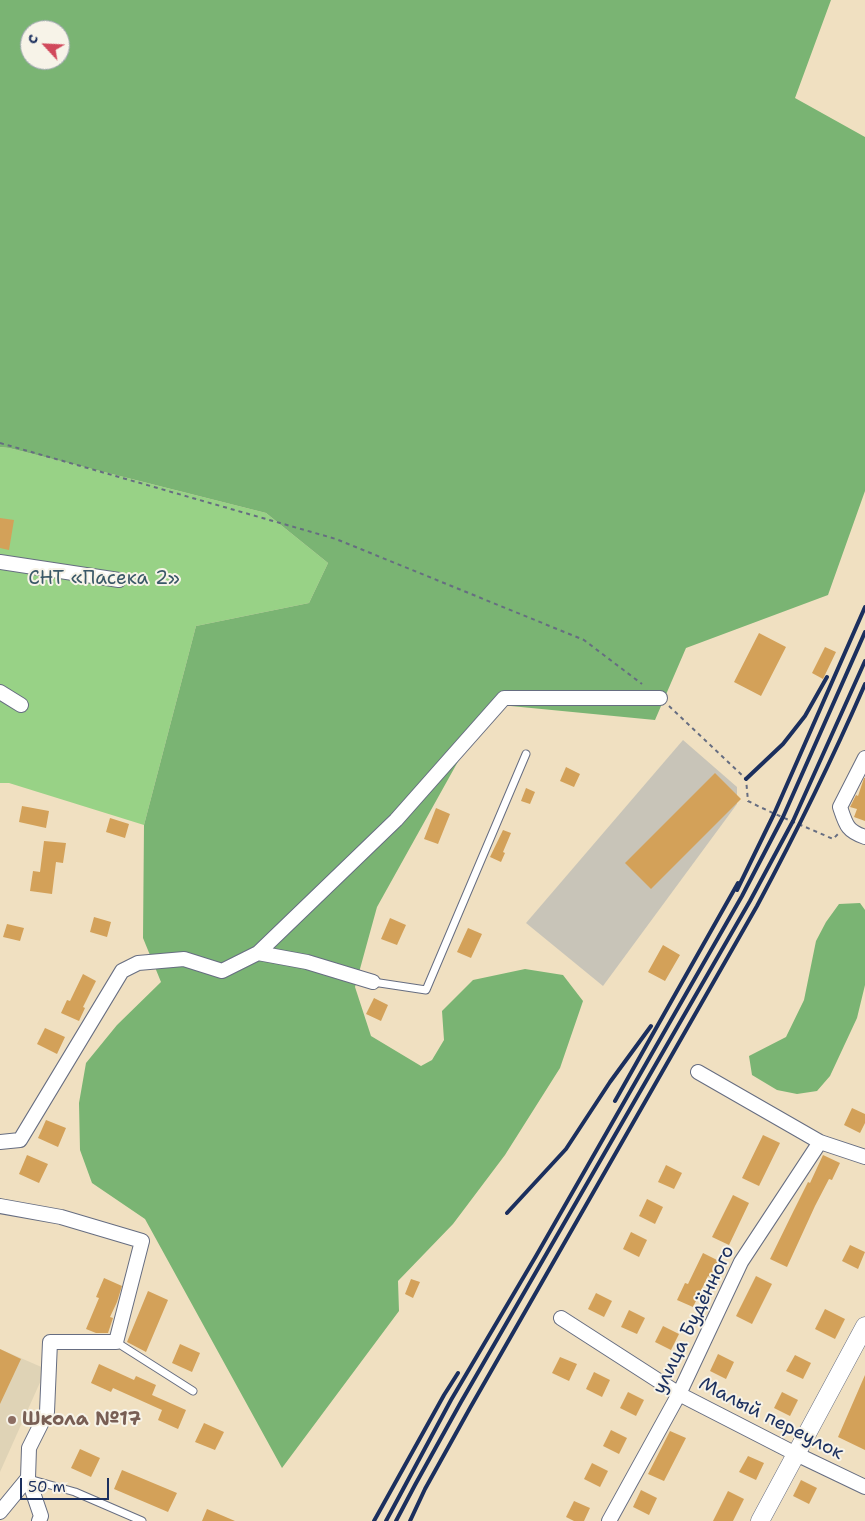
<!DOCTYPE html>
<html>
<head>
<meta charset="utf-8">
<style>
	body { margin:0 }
	#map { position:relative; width:865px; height:1521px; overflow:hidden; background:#f0e0c1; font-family:"Shantell Sans",sans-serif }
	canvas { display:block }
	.north { position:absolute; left:20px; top:20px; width:50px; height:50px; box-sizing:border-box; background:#f7f3e8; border:1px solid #9fa5b1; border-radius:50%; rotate:295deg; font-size:14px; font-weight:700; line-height:20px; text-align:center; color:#1b2f5e }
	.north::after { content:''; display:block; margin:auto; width:18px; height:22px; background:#d1495b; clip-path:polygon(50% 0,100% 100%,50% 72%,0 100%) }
	.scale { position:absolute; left:20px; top:1478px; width:89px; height:22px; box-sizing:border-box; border:2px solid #1b2f5e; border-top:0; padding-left:6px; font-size:15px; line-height:18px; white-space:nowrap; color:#1b2f5e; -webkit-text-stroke:4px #f7f3e8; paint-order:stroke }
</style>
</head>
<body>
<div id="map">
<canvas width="865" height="1521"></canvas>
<div class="north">С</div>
<div class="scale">50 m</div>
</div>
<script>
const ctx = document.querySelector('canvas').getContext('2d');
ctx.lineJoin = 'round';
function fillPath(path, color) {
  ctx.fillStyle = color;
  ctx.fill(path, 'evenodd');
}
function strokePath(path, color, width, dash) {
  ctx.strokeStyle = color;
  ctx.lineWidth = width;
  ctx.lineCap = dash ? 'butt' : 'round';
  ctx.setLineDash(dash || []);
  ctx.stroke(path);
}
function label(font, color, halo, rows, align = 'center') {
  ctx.font = font + ' "Shantell Sans",sans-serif';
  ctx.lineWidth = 4;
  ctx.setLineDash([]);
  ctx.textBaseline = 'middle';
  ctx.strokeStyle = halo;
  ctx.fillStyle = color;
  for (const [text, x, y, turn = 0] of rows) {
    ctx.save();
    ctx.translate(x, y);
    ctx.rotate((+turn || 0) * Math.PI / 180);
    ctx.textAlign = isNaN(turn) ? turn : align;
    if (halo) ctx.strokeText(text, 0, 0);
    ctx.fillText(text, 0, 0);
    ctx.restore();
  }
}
fillPath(new Path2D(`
	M0,1349L46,1369L0,1472Z`), '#dfd3b6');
fillPath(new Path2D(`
	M683,740L737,787V804L603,986L526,923Z`), '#c8c4b8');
fillPath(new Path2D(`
	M0,447L9,448L266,513L328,563L309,603L196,626L144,825L9,783H0Z`), '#98d286');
fillPath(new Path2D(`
	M0,0H831L795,98L865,137V491L828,595L686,648L655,720L490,704L377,907L355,987L371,1036L421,1066L432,1060L444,1040L442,1011L473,980L525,969L563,975L583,1001L560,1068L505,1155L453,1224L398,1281L399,1311L282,1468L145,1219L92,1183L80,1150L79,1103L86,1063L117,1025L161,982L143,938L144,825L196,626L309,603L328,563L266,513L9,448L0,447ZM30,30H60V60H30Z
	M860,903L865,910V985L857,1018L830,1076L817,1091L797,1094L777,1090L752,1075L749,1056L786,1037L804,1000L816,941L826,922L839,904Z`), '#7ab473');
fillPath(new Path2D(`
	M0,518L14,520L9,550L0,548Z
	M759,633L786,647L761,696L734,682Z
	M825,647L836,652L823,679L812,673Z
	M566,767L580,774L574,787L560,781Z
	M715,773L741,799L651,889L625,863Z
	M864,778H865V821L854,817L857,809L850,807L856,795L858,796Z
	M526,788L535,792L530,804L521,801Z
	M22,806L49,811L46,828L19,822Z
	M436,808L450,814L438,844L424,839Z
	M110,818L129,824L125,838L106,832Z
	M503,830L511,833L503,852L505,853L501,862L490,857Z
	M44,841L66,843L63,863L56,862L52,894L30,891L33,871L40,872Z
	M94,917L111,922L107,937L90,932Z
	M390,918L406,925L397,945L381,939Z
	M7,924L24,928L20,941L3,937Z
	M468,928L482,934L471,958L457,952Z
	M663,945L680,955L665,981L648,972Z
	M83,974L96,981L83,1007L85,1008L79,1021L61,1013L67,1000L70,1001Z
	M374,998L388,1005L381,1021L366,1014Z
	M45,1028L65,1037L57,1054L37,1044Z
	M852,1108L865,1114V1123L860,1133L844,1125Z
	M46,1120L66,1128L58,1147L38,1138Z
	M763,1135L780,1143L759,1186L742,1178Z
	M27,1155L48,1164L39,1183L19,1174Z
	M823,1155L840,1163L832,1180L829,1179L815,1206L787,1267L770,1259L794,1210L808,1182L810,1183Z
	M666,1165L682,1173L674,1189L658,1182Z
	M733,1195L749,1203L729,1245L712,1237Z
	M647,1199L663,1207L655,1224L639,1216Z
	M631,1232L647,1240L639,1257L623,1249Z
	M850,1245L865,1252L858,1269L842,1261Z
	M703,1253L719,1261L711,1278L708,1276L693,1307L677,1300L685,1283L688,1284Z
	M756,1276L772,1284L752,1324L736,1316Z
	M104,1278L122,1286L117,1302L110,1317L113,1318L108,1333H96L86,1329L99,1298L96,1297Z
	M411,1279L420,1282L413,1298L405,1294Z
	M148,1291L168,1300L146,1352L127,1342Z
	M596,1293L612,1301L604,1317L588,1309Z
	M825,1309L845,1319L835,1339L815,1329Z
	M629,1310L645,1318L637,1334L621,1327Z
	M663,1326L679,1334L671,1350L655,1342Z
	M180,1344L200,1353L192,1372L172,1363Z
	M0,1349L21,1359L0,1404Z
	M718,1354L734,1362L726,1379L710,1371Z
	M795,1355L811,1363L803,1379L786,1371Z
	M560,1357L577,1364L569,1381L552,1373Z
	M99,1364L134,1380L136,1376L156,1385L152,1395L186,1410L178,1429L158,1420L162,1410L113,1388L111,1392L91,1383Z
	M594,1372L610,1380L602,1397L586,1389Z
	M865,1375V1450L838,1437Z
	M628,1392L644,1400L636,1416L620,1408Z
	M782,1392L798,1400L790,1416L774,1408Z
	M204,1423L224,1432L215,1450L195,1442Z
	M611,1430L627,1438L619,1454L603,1446Z
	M670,1431L686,1438L664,1481L648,1474Z
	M80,1449L100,1458L91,1477L71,1468Z
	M748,1456L764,1463L756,1480L739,1472Z
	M592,1463L608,1471L600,1487L584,1479Z
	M122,1470L177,1493L168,1512L114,1489Z
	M801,1480L817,1488L809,1504L793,1496Z
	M641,1490L657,1498L649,1515L633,1507Z
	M728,1491L744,1499L733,1521H713Z
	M574,1501L590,1508L584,1521H574L566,1517Z
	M207,1509L235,1521H202Z`), '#d3a159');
const service = new Path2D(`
	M373,982L426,990L526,754
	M116,1342L193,1391
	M29,1479L75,1492L142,1521`);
const minor = new Path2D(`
	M0,562L119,580
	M0,692L21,705
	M865,758L840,807C846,825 847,831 865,837
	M258,953L396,820L504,698H660
	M698,1072L820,1142L865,1157
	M0,1142L20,1140L122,971L138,963L184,959L222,971L258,953L307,962L373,982
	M0,1206L61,1217L142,1241L116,1342H50L47,1412L29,1448L28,1478L41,1516L39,1521
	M561,1318L679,1394L796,1454L865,1487
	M0,1512L28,1478
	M609,1521L679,1394L741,1262L820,1142`);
const tertiary = new Path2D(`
	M760,1521L865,1326`);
strokePath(service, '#666d81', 9);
strokePath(minor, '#666d81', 16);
strokePath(tertiary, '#666d81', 19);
strokePath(new Path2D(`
	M0,443L336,539L584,640L642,684
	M669,706L746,779L748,801C775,815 804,826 833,839L838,834`), '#666d81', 2, [4, 4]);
strokePath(service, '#fff', 7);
strokePath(minor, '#fff', 14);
strokePath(tertiary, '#fff', 18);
strokePath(new Path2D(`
	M746,779L783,744L805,716L827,677
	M737,890L774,814L865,607
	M615,1101L738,883
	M507,1213L566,1149L610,1082L651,1026
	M374,1521L444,1395L458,1373
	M386,1521L451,1400L536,1256L742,896L783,817L865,632
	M396,1521L415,1485L461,1402L750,901L793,821L865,661
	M410,1521L425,1489L470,1408L757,906C796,833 832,760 865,684`), '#1b2f5e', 4);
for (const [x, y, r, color] of [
	[12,1420,5,"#8d6e63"]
]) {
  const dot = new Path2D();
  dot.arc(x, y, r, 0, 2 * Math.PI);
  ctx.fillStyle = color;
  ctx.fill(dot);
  strokePath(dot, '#f7f3e8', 2);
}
label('19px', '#3a5868', '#f7f3e8', [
	["СНТ «Пасека 2»",104,579]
]);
label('19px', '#1b2f5e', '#f7f3e8', [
	["улица Будённого",694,1320,-64],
	["Малый переулок",771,1419,27]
]);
label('bold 19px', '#785e54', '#f7f3e8', [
	["Школа №17",22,1420]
], 'left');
</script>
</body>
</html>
